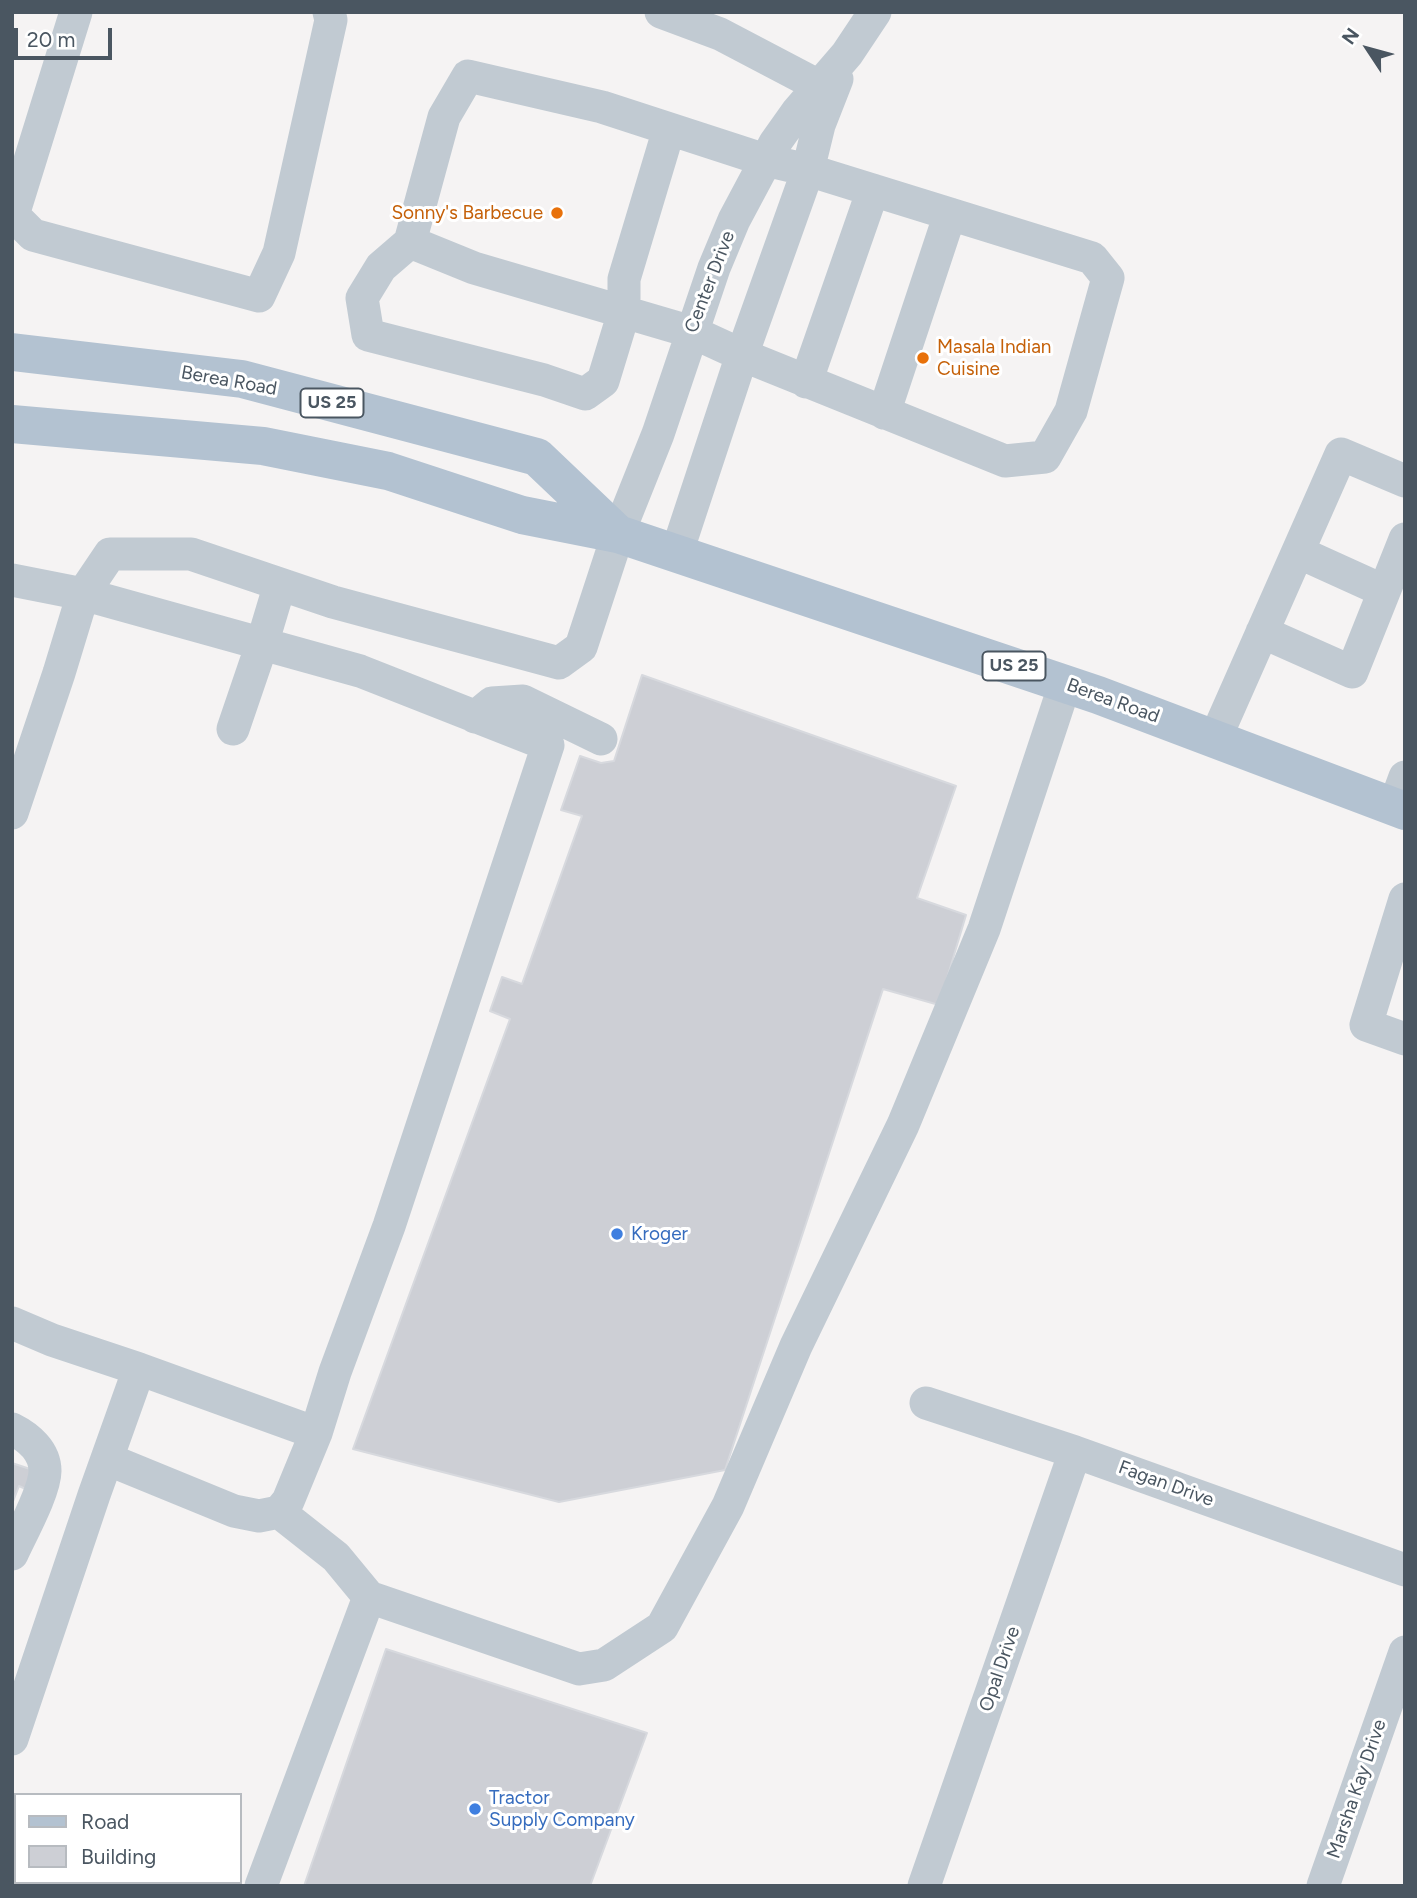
<!DOCTYPE html>
<html>
<head>
<meta charset="utf-8">
<style>
	body { margin:0 }
	#map { position:relative; width:1417px; height:1898px; overflow:hidden; background:#f5f3f3; font-family:Figtree,sans-serif }
	canvas { display:block }
	.frame { position:absolute; inset:0; border:14px solid #4a5661; pointer-events:none }
	.legend { position:absolute; left:14px; top:1793px; width:228px; height:91px; box-sizing:border-box; background:#fff; border:2px solid #b7bbc0; margin:0; padding:9px 12px; list-style:none; font-size:21px; color:#4a5661 }
	.legend li { display:flex; align-items:center; gap:14px; height:35px }
	.legend b { width:35px; border:2px solid #b7bbc0 }
	.north { position:absolute; left:1333px; top:14px; width:70px; height:70px; -webkit-text-stroke:5px #fff; paint-order:stroke; rotate:306deg; font-size:19px; font-weight:700; line-height:28px; text-align:center; color:#4a5661 }
	.north::after { content:''; display:block; margin:auto; width:24px; height:32px; background:#4a5661; clip-path:polygon(50% 0,100% 100%,50% 72%,0 100%) }
	.scale { position:absolute; left:14px; top:28px; width:98px; height:32px; box-sizing:border-box; border:4px solid #4a5661; border-top:0; padding-left:9px; font-size:21px; line-height:24px; white-space:nowrap; color:#4a5661; -webkit-text-stroke:5px #fff; paint-order:stroke }
</style>
</head>
<body>
<div id="map">
<canvas width="1417" height="1898"></canvas>
<div class="frame"></div>
<ul class="legend">
<li><b style="height:9px;background:#b3c2d1"></b>Road</li>
<li><b style="height:19px;background:#cdcfd5"></b>Building</li>
</ul>
<div class="north">N</div>
<div class="scale">20 m</div>
</div>
<script>
const ctx = document.querySelector('canvas').getContext('2d');
ctx.lineJoin = 'round';
function fillPath(path, color) {
  ctx.fillStyle = color;
  ctx.fill(path, 'evenodd');
}
function strokePath(path, color, width, dash) {
  ctx.strokeStyle = color;
  ctx.lineWidth = width;
  ctx.lineCap = dash ? 'butt' : 'round';
  ctx.setLineDash(dash || []);
  ctx.stroke(path);
}
function label(font, color, halo, rows, align = 'center') {
  ctx.font = font + ' Figtree,sans-serif';
  ctx.lineWidth = 6;
  ctx.setLineDash([]);
  ctx.textBaseline = 'middle';
  ctx.strokeStyle = halo;
  ctx.fillStyle = color;
  for (const [text, x, y, turn = 0] of rows) {
    ctx.save();
    ctx.translate(x, y);
    ctx.rotate((+turn || 0) * Math.PI / 180);
    ctx.textAlign = isNaN(turn) ? turn : align;
    if (halo) ctx.strokeText(text, 0, 0);
    ctx.fillText(text, 0, 0);
    ctx.restore();
  }
}
const building = new Path2D(`
	M642,675L956,786L917,898L966,915L939,1005L883,989L725,1470L559,1502L353,1449L510,1019L490,1011L502,977L522,984L582,816L561,810L580,756L601,763L614,761Z
	M12,1463L36,1471L30,1491L19,1486L12,1504Z
	M386,1649L647,1733L590,1886H304Z`);
fillPath(building, '#cdcfd5');
strokePath(building, '#d7d9de', 2);
strokePath(new Path2D(`
	M76,12L13,215L33,235L259,296L279,253L331,20L329,12
	M661,12L720,34L819,86
	M410,242L474,268L692,332L742,355L1005,461L1045,457L1071,411L1108,278L1092,258L808,170L765,160L602,107L468,76L444,117L410,242L381,267L362,298L368,335L544,380L585,394L603,381L624,312V279L669,129
	M806,382L873,190
	M884,413L950,214
	M677,552L742,355L808,170L819,125L837,79
	M1298,552L1384,591
	M12,580L83,594L360,671L548,745L389,1226L335,1372L316,1433L288,1501L279,1512L259,1516L234,1511L107,1459
	M1262,632L1352,672L1405,539
	M475,717L492,703L523,701L601,739
	M233,729L262,644L280,584
	M1215,739L1341,454L1405,481
	M1394,807L1405,777
	M12,813L59,673L83,594L110,554H191L333,602L559,663L581,647L618,534L658,434L714,268L734,220L775,143L797,112L847,54L875,12
	M1405,899L1366,1025L1405,1039
	M12,1323L52,1340L139,1369L94,1495L12,1739
	M139,1369L316,1433
	M926,1403L1075,1452L1405,1570
	M12,1429C28,1437 45,1451 45,1471C45,1491 21,1534 12,1554
	M369,1597L579,1669L604,1665L662,1627L728,1506L796,1346L903,1125L984,929L1065,684
	M12,1845L16,1847
	M107,1882L116,1886
	M261,1886L369,1597L336,1557L279,1512
	M924,1886L1075,1452
	M1323,1886L1405,1652`), '#c1cad2', 33);
strokePath(new Path2D(`
	M12,352L242,379L537,457L618,534
	M12,424L263,446L388,471L522,515L618,534L1098,695L1405,811`), '#b3c2d1', 38);
for (const [x, y, r, color] of [
	[557,213,7,"#e8710a"],
	[923,358,7,"#e8710a"],
	[617,1234,7,"#3f7fe0"],
	[475,1809,7,"#3f7fe0"]
]) {
  const dot = new Path2D();
  dot.arc(x, y, r, 0, 2 * Math.PI);
  ctx.fillStyle = color;
  ctx.fill(dot);
  strokePath(dot, '#fff', 2.5);
}
for (const [x, y, w] of [
	[332,403,63],
	[1014,666,63]
]) {
  const box = new Path2D();
  box.roundRect(x - w / 2, y - 14.5, w, 29, 5);
  ctx.fillStyle = '#fff';
  ctx.fill(box);
  strokePath(box, '#4a5661', 2);
}
label('bold 18px', '#4a5661', null, [
	["US 25",332,403],
	["US 25",1014,666]
]);
label('19px', '#c56008', '#fff', [
	["Sonny's Barbecue",543,213],
	["Masala Indian",937,347,"left"],
	["Cuisine",937,369,"left"]
], 'right');
label('19px', '#4a5661', '#fff', [
	["Center Drive",710,282,-69],
	["Berea Road",229,381,10],
	["Berea Road",1113,701,20],
	["Fagan Drive",1166,1484,20],
	["Opal Drive",1000,1669,-71],
	["Marsha Kay Drive",1357,1789,-71]
]);
label('19px', '#366cbe', '#fff', [
	["Kroger",631,1234],
	["Tractor",489,1798],
	["Supply Company",489,1820]
], 'left');
</script>
</body>
</html>
